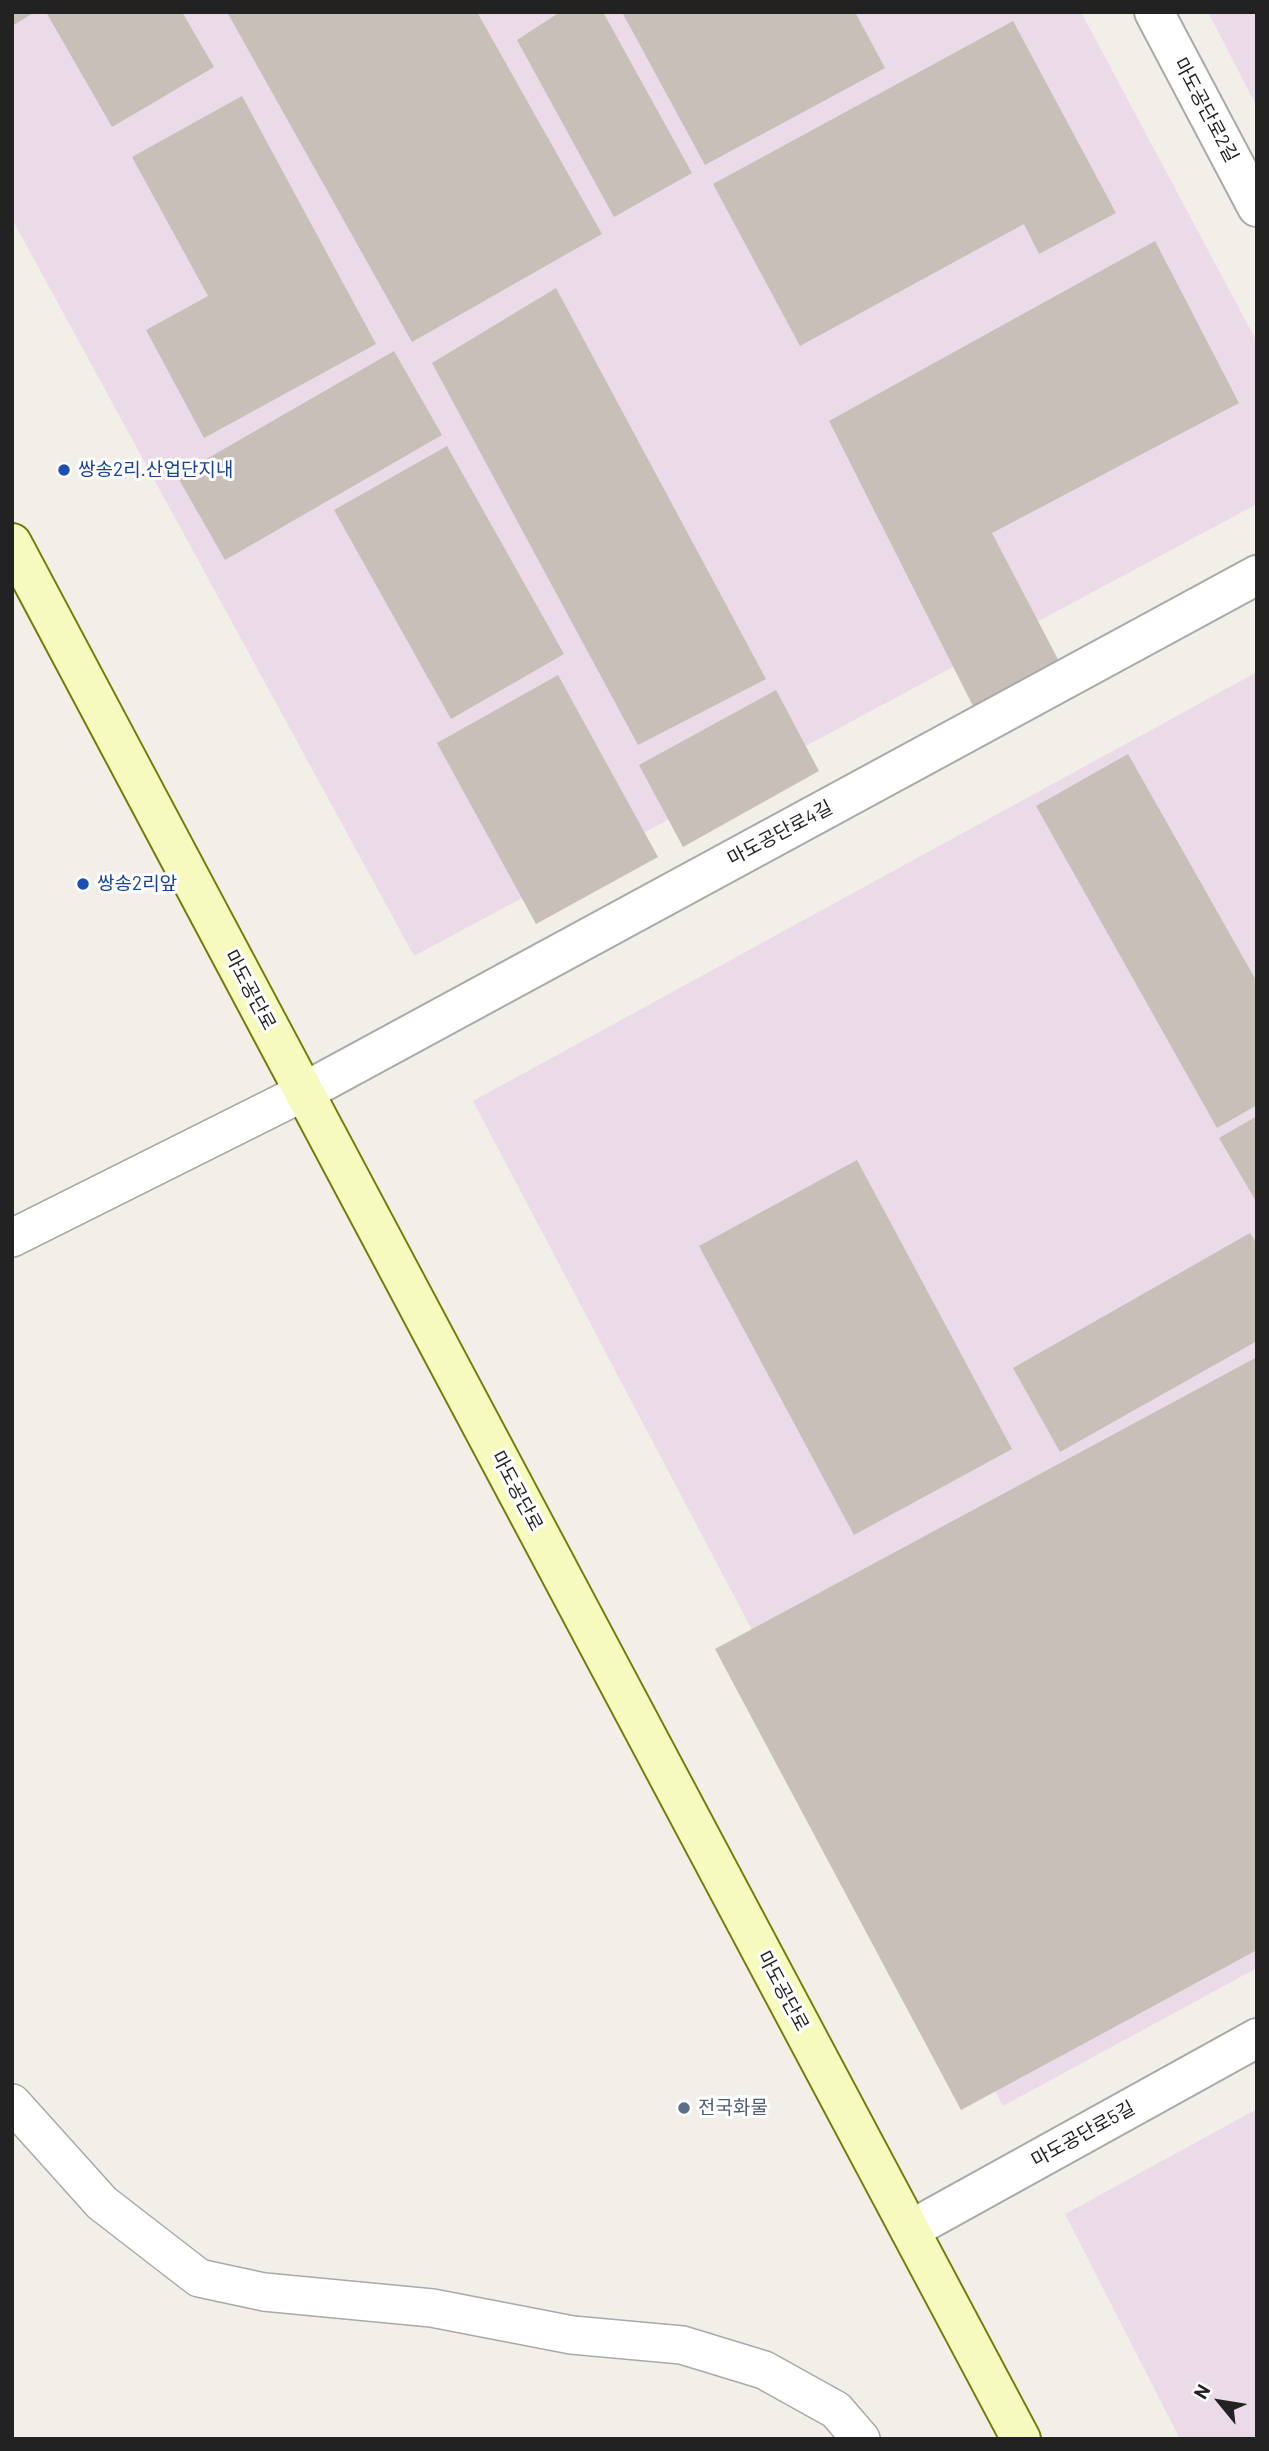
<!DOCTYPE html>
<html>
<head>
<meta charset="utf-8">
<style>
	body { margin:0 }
	#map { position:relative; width:1269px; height:2451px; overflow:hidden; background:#f2efe9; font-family:Barlow,sans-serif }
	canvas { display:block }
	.frame { position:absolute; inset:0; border:14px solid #222; pointer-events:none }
	.north { position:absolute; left:1185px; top:2367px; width:70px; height:70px; -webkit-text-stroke:5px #fff; paint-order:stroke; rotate:300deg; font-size:19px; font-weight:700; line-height:28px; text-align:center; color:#222 }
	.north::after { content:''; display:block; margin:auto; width:24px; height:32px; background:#222; clip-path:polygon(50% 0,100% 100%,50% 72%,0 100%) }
</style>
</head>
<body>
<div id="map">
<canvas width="1269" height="2451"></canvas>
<div class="frame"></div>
<div class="north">N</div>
</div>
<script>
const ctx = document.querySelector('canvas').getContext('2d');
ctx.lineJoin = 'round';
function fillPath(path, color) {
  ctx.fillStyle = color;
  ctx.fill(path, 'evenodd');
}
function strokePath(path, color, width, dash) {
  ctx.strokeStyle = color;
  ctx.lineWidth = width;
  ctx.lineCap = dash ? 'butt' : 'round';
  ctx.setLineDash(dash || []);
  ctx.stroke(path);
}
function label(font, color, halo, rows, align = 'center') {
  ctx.font = font + ' Barlow,"Noto Sans KR",sans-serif';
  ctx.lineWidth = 6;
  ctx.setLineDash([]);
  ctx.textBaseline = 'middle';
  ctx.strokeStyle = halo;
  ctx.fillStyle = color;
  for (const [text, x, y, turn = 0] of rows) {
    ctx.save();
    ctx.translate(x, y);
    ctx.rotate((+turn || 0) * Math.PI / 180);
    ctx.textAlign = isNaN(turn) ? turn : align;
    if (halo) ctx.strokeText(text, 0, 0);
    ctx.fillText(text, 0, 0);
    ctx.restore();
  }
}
fillPath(new Path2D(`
	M12,12H1081L1257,342V504L414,956L12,219Z
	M1208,12H1257V107Z
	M1257,672V1968L1003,2106L473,1101Z
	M1257,2109V2439H1180L1065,2214Z`), '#ebdbe8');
fillPath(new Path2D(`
	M12,12H35L12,26Z
	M46,12H182L214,67L112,127Z
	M227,12H477L602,234L412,342Z
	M560,12H603L692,173L614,217L517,40Z
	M622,12H855L885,68L705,165Z
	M1013,21L1116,213L1039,254L1024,224L800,346L713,184Z
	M242,96L376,344L204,438L146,330L208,296L132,157Z
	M1155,241L1239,403L992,533L1062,667L975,710L829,421Z
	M556,288L766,679L638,745L432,363Z
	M394,351L442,435L225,560L177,476Z
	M447,446L564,654L451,719L334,510Z
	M558,675L658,857L536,924L437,743Z
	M776,690L819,771L683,847L639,765Z
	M1128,754L1257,982V1105L1217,1128L1036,806Z
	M1257,1116V1203L1219,1138Z
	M857,1160L1012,1449L854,1535L699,1246Z
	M1250,1233L1257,1244V1341L1060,1452L1013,1368Z
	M1257,1357V1950L961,2110L715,1649Z`), '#c7bfb8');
const minor = new Path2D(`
	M12,1238L304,1092
	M12,2103L102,2203L199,2278L264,2292L432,2308L572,2335L682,2345L764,2370L836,2410L861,2439`);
const tertiary = new Path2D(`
	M1154,12L1257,207
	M304,1092L1257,575
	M910,2230L1257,2038`);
const secondary = new Path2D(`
	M12,543L1021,2439`);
strokePath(minor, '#a9a9a9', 40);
strokePath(tertiary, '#a9a9a9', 42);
strokePath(secondary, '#707d05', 42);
strokePath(minor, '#fff', 37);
strokePath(tertiary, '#fff', 38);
strokePath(secondary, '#f7fabf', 38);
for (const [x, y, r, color] of [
	[64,470,7,"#1a4fb4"],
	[83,884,7,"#1a4fb4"],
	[684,2108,7,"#5c6f8a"]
]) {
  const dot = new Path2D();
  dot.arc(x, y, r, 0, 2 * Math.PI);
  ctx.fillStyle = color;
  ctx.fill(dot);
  strokePath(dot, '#fff', 2.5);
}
label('19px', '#222', '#fff', [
	["마도공단로2길",1206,110,62],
	["마도공단로4길",780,833,-28],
	["마도공단로",250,990,62],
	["마도공단로",517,1491,62],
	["마도공단로",783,1991,62],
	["마도공단로5길",1083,2134,-29]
]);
label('19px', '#164399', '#fff', [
	["쌍송2리.산업단지내",78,470],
	["쌍송2리앞",97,884]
], 'left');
label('19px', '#4e5e75', '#fff', [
	["전국화물",698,2108]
], 'left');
</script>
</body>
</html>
